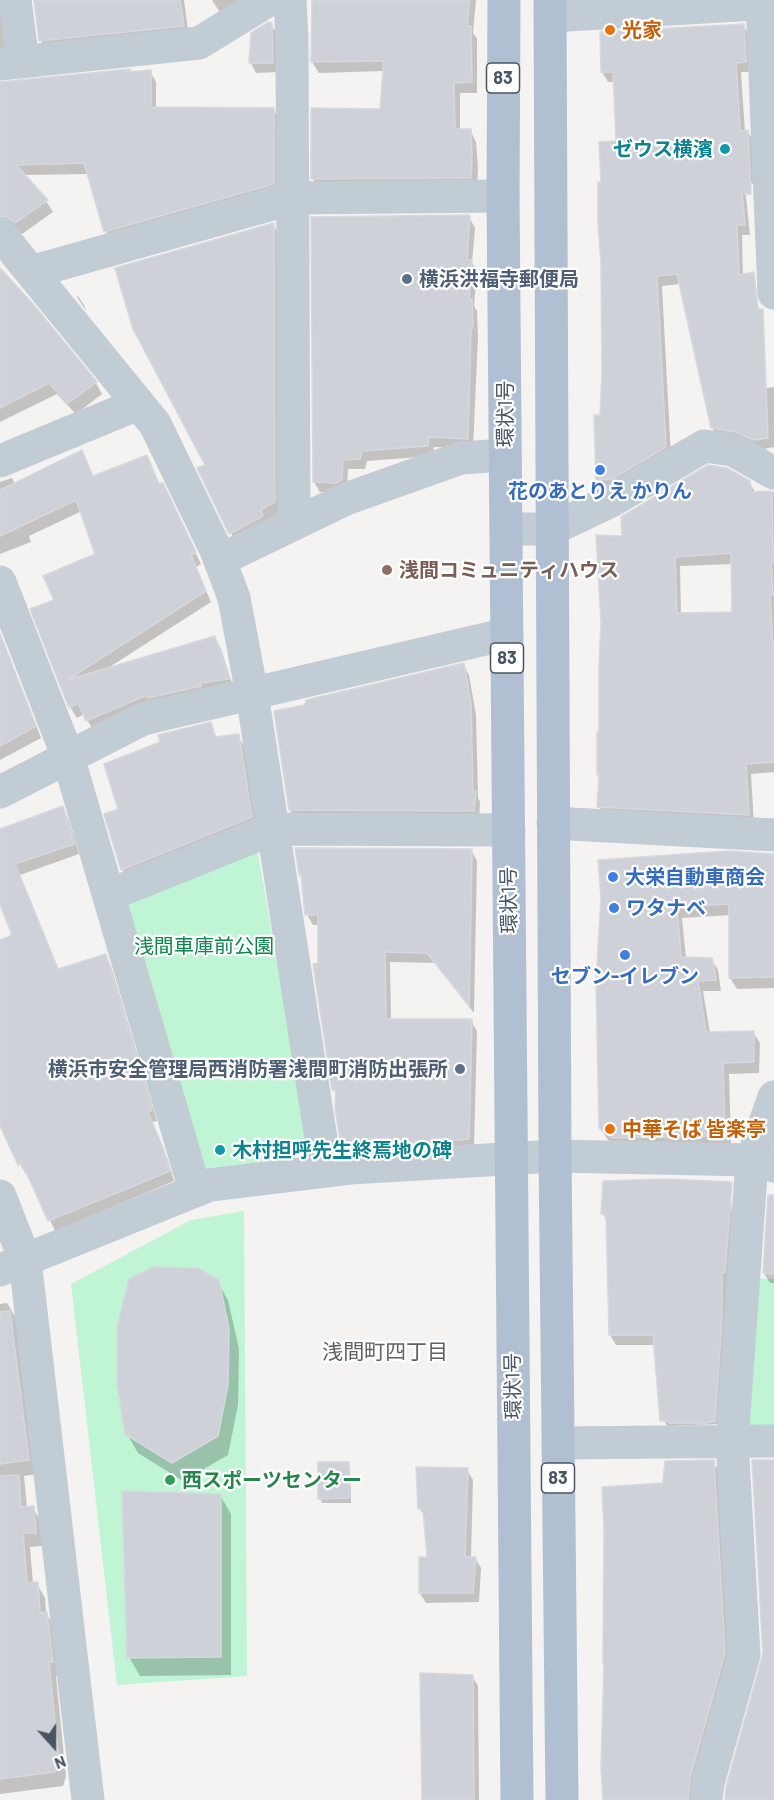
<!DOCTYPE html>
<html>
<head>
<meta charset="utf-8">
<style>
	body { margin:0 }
	#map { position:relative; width:774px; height:1800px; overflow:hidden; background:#f5f2f2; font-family:Barlow,sans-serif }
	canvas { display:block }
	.north { position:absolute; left:24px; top:1716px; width:60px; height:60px; -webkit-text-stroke:4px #fff; paint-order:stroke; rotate:159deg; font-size:16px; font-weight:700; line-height:24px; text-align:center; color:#485562 }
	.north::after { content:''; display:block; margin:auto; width:21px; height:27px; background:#485562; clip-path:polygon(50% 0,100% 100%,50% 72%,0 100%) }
</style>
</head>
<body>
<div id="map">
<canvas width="774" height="1800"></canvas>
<div class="north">N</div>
</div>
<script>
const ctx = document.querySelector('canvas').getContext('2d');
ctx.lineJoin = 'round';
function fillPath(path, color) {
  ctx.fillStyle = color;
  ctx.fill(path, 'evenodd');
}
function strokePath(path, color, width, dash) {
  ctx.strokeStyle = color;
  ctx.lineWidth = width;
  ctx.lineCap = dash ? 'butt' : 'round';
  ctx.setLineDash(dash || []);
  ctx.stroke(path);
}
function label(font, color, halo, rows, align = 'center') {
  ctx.font = font + ' Barlow,"Noto Sans JP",sans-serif';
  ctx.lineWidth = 4.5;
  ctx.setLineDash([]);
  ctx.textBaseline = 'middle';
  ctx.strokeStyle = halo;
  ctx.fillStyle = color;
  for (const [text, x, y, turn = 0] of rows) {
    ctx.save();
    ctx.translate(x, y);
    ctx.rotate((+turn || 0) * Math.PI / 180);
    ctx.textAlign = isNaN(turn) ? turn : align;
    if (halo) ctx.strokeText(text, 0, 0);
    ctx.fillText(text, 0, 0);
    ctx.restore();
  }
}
fillPath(new Path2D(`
	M257,848L308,1140L287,1162L199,1174L125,902Z
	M244,1211L247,1676L117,1685L71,1284L191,1220Z
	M754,1278L774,1279V1426L745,1427Z`), '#bff4d5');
fillPath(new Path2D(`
	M0,0L7,56L0,58Z
	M35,0H184L189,37L47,52L41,41Z
	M212,0H255L224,19Z
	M313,0H476L473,33L477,38V93H460V130H470L476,142L478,168L477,188L319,190L313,179L381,110L384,71L319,73L312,62Z
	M271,24L277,34L278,72L256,73L251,63Z
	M743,25L749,35L751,72H741L745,132H748L754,142L755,186L744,177L750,235H742L743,275L765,388L774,387V447L760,450L718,438L712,427L680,284L662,286L671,457L604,490L598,480L603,373L602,184L618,143L615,82H608L602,72V33Z
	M130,71L131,73L150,71L156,82V108L273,109L279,120V195L112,242L106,231L89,174L23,175L46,201L53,212L22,234L14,227L0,228V84Z
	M469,217L475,228L472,263L477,271L474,306L477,311L478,337L473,448L434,447L433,456L367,461L365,469H348L347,490L342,493L320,492L314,482Z
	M273,225L279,234L280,512L236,543L199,469L207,466Z
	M0,270L32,305L96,383L102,394L76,414L57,394L0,422Z
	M78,296L84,305L86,311L77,297Z
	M81,452L94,477L146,457L160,486L168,496L201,564L196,567L211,602L108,668L215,638L221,649L234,690L94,732L84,714L77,718L70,707L32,610L56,601L97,555L82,511L29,536L31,542L0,554V482L12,478L15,484Z
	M749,482L756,494L774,492V772L751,774L754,825L605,817L599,806L600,734L623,537ZM733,564V614L681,615L680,566Z
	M0,632L41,738L0,760Z
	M463,665L469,675L476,715L478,798L480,802L479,821L296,820L290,810Z
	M210,724L217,738L238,736L244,746L257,827L128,879L122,869L120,810L162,743Z
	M62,808L68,818L79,854L20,875L59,970L106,956L111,966L157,1121L152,1122L168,1160L174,1181L55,1231L28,1173L26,1174L20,1164L0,1123V942L14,936L0,901V831Z
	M471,850L477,861L474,1013L435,963L390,962L391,1020L471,1021L477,1031L474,1149L349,1160L343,1150L337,1095L334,1090L320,965L319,925H313L307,915L303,879L301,875Z
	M774,855V988L737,989L730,978L731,915L682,918L686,958L711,959L718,970L721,991H703L710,1033L753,1032L760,1043L759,1073L729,1074L731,1146L620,1148L607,1139L600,1127L602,897Z
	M726,1183L731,1193L733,1246L720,1424L667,1426L661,1416L655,1345H616L610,1335L608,1222L603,1214Z
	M774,1197V1283H770L764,1273Z
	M217,1281L228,1300L239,1349L238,1405L228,1455L183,1481L138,1453L127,1434Z
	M7,1303L16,1318L37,1474L24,1476L27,1508H33L41,1522L43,1546L30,1547L33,1584H37L45,1598L46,1613L55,1628L60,1676H56L66,1776L63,1786L0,1794V1304Z
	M713,1462L720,1473L731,1665L694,1800H604L664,1484Z
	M348,1464L350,1468L351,1503H322L320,1498Z
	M467,1470L473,1480L471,1558H475L481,1568L479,1602L426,1603L420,1593L428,1559L426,1519L420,1509Z
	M220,1495L231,1514V1675L140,1676L129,1657Z
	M472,1676L478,1686L479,1800H423Z`), '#0003');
const building = new Path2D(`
	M34,0H180L184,26L39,41Z
	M312,0H470L467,26H471L472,82L454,83L455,129H471L472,156L471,178L311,179V108L380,109L384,61L311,62Z
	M269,22L272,23L273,63H249L251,33Z
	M744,24L746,62L736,63L740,131L748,130L751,194H742L745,225H737L739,275L754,272L758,309H763L768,438L754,440L736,432L711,428L677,274L657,276L666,447L612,479L596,480L594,415H600L602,373L601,263L598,225V182H601L599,142L616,141L613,72H601L600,32Z
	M131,69L126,72L151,70V107L274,108V184L104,232L84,163L16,165L48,200L15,223L7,217L0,216V82Z
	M468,215L470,216L467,260H472L469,299H472L473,328H471L468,439L429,437L428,446L362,451L360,459L343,460L342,480L336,483L313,482L311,217Z
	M274,223L275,502L261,510L263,516L229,534L197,468L205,465L133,329L115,268Z
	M0,268L33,304L97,382L68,403L49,383L0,408Z
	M82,450L93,476L147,455L159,484L163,483L196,552L191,555L206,591L67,680L215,636L229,679L200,683L201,686L148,698L147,695L86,721L78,703L69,708L30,609L54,600L43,576L95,554L76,500L0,536V490Z
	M708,465L727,468L750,481L751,492L772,491L773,563H771L773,595H770L774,665V762L746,764L749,815L597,807L599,775H597V732H599V666L601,622L596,535L622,536L621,517ZM731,553L732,612L677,613L675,557Z
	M0,634L36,726L0,746Z
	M464,663L471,704L473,791H476L474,811L289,810L274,711L305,705L306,700Z
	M211,722L215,737L239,734L252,817L121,870L104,814L118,809L104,764L160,742L158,735Z
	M63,806L74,844L15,864L58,969L106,954L152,1110L148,1112L163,1148L170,1171L48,1221L22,1163L18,1165L0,1126V940L12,935L0,905V829Z
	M295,848L472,849L469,1006L427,953L385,952L386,1019H472L469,1139L342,1150L335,1109L336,1090H332L313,964L318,963V915H305L301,875H299Z
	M728,851L774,854V977L729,978V904L677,907L681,957L712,958L716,980L698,981L706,1032L754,1031V1062L723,1063L725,1136L612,1138L599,1128L596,981L601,897L598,860Z
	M666,1179L732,1182L725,1273L722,1272V1317L715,1421L707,1423H669V1421H660L653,1335H609L606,1214H601L603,1181Z
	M768,1195H774V1274L763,1273Z
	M153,1267L198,1268L219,1280L229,1329L228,1385L218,1436L172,1463L125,1434L117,1384V1327L129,1279Z
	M10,1311L29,1460L0,1464V1312Z
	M714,1460L725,1653L690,1778L688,1800H603L601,1768L604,1664H603L604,1529L602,1487L663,1483L665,1461Z
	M752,1460H774V1800H725L726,1787L763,1654Z
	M318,1462H349V1498L318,1499Z
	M416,1467L468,1468L465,1557H476L473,1593H419V1557H427L423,1509H418Z
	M19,1475L21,1507L34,1506L36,1533H23L27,1583L38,1582L40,1613L47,1612L53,1662H49L59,1761L55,1772L0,1779V1476Z
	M122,1491L221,1494V1657L127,1658Z
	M420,1673L473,1675L474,1800H422Z`);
fillPath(building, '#ced1d8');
strokePath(building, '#d6d8de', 1.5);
strokePath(new Path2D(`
	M15,0L23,62
	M290,0L292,40L294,524
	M762,3L774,293
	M550,16L774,3
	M0,64L199,43L269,0
	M0,234L155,424L216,550L234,598L252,694L326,1171
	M34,276L42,269L293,198L503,196
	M0,461L138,404
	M506,529H552L611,501L704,446L733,450L774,473
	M220,560L346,499L461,458L505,455
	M0,582L68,757L195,1190
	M0,792L143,719L507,634
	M553,823L774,835
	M109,895L273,829L509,830
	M0,1196L25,1260L88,1800
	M0,1270L210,1185L350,1168L555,1156
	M558,1443L774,1441
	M706,1800L708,1783L744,1655L732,1441L752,1160L774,1097`), '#c2ccd4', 33);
strokePath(new Path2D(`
	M555,1156L752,1160L774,1166`), '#c2ccd4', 33);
strokePath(new Path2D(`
	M504,0L503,196L517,1800
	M550,0L555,1156L562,1800`), '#b0c0d2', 33);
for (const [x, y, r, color] of [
	[610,30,6,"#e8710a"],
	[725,149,6,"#0f9aa8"],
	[407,279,6,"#5c6f8a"],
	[600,470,6,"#3f7fe0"],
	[387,570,6,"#8d6e63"],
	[613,877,6,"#3f7fe0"],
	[614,908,6,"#3f7fe0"],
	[625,955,6,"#3f7fe0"],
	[460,1069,6,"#5c6f8a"],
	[610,1129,6,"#e8710a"],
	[220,1150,6,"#0f9aa8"],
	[170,1480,6,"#2e9e5b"]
]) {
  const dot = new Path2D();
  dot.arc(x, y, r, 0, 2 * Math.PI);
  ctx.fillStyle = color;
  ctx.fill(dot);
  strokePath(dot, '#fff', 2);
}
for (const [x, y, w] of [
	[503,78,33],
	[507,658,33],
	[558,1478,33]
]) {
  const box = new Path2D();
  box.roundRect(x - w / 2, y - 15, w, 30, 4.5);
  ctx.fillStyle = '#fff';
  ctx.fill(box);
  strokePath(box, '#485562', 1.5);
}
label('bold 18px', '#485562', null, [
	["83",503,78],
	["83",507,658],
	["83",558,1478]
]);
label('bold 20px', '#c56008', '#fff', [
	["光家",622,30],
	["中華そば 皆楽亭",622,1129]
], 'left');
label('bold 20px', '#0d838f', '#fff', [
	["ゼウス横濱",713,149],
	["木村担呼先生終焉地の碑",232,1150,"left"]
], 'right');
label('bold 20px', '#4e5e75', '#fff', [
	["横浜洪福寺郵便局",419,279],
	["横浜市安全管理局西消防署浅間町消防出張所",448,1069,"right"]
], 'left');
label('20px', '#485562', '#fff', [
	["環状1号",505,414,-90],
	["環状1号",509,900,-91],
	["環状1号",513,1386,-91]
]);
label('bold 20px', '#366cbe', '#fff', [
	["花のあとりえ かりん",600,491],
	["大栄自動車商会",625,877,"left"],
	["ワタナベ",626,908,"left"],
	["セブン-イレブン",625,976]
]);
label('bold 20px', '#785e54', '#fff', [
	["浅間コミュニティハウス",399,570]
], 'left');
label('20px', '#10864f', '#fff', [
	["浅間車庫前公園",204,946]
]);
label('bold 20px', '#27864d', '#fff', [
	["西スポーツセンター",182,1480]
], 'left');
label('21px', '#5e6268', '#fff', [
	["浅間町四丁目",385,1352]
]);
</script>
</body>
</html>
